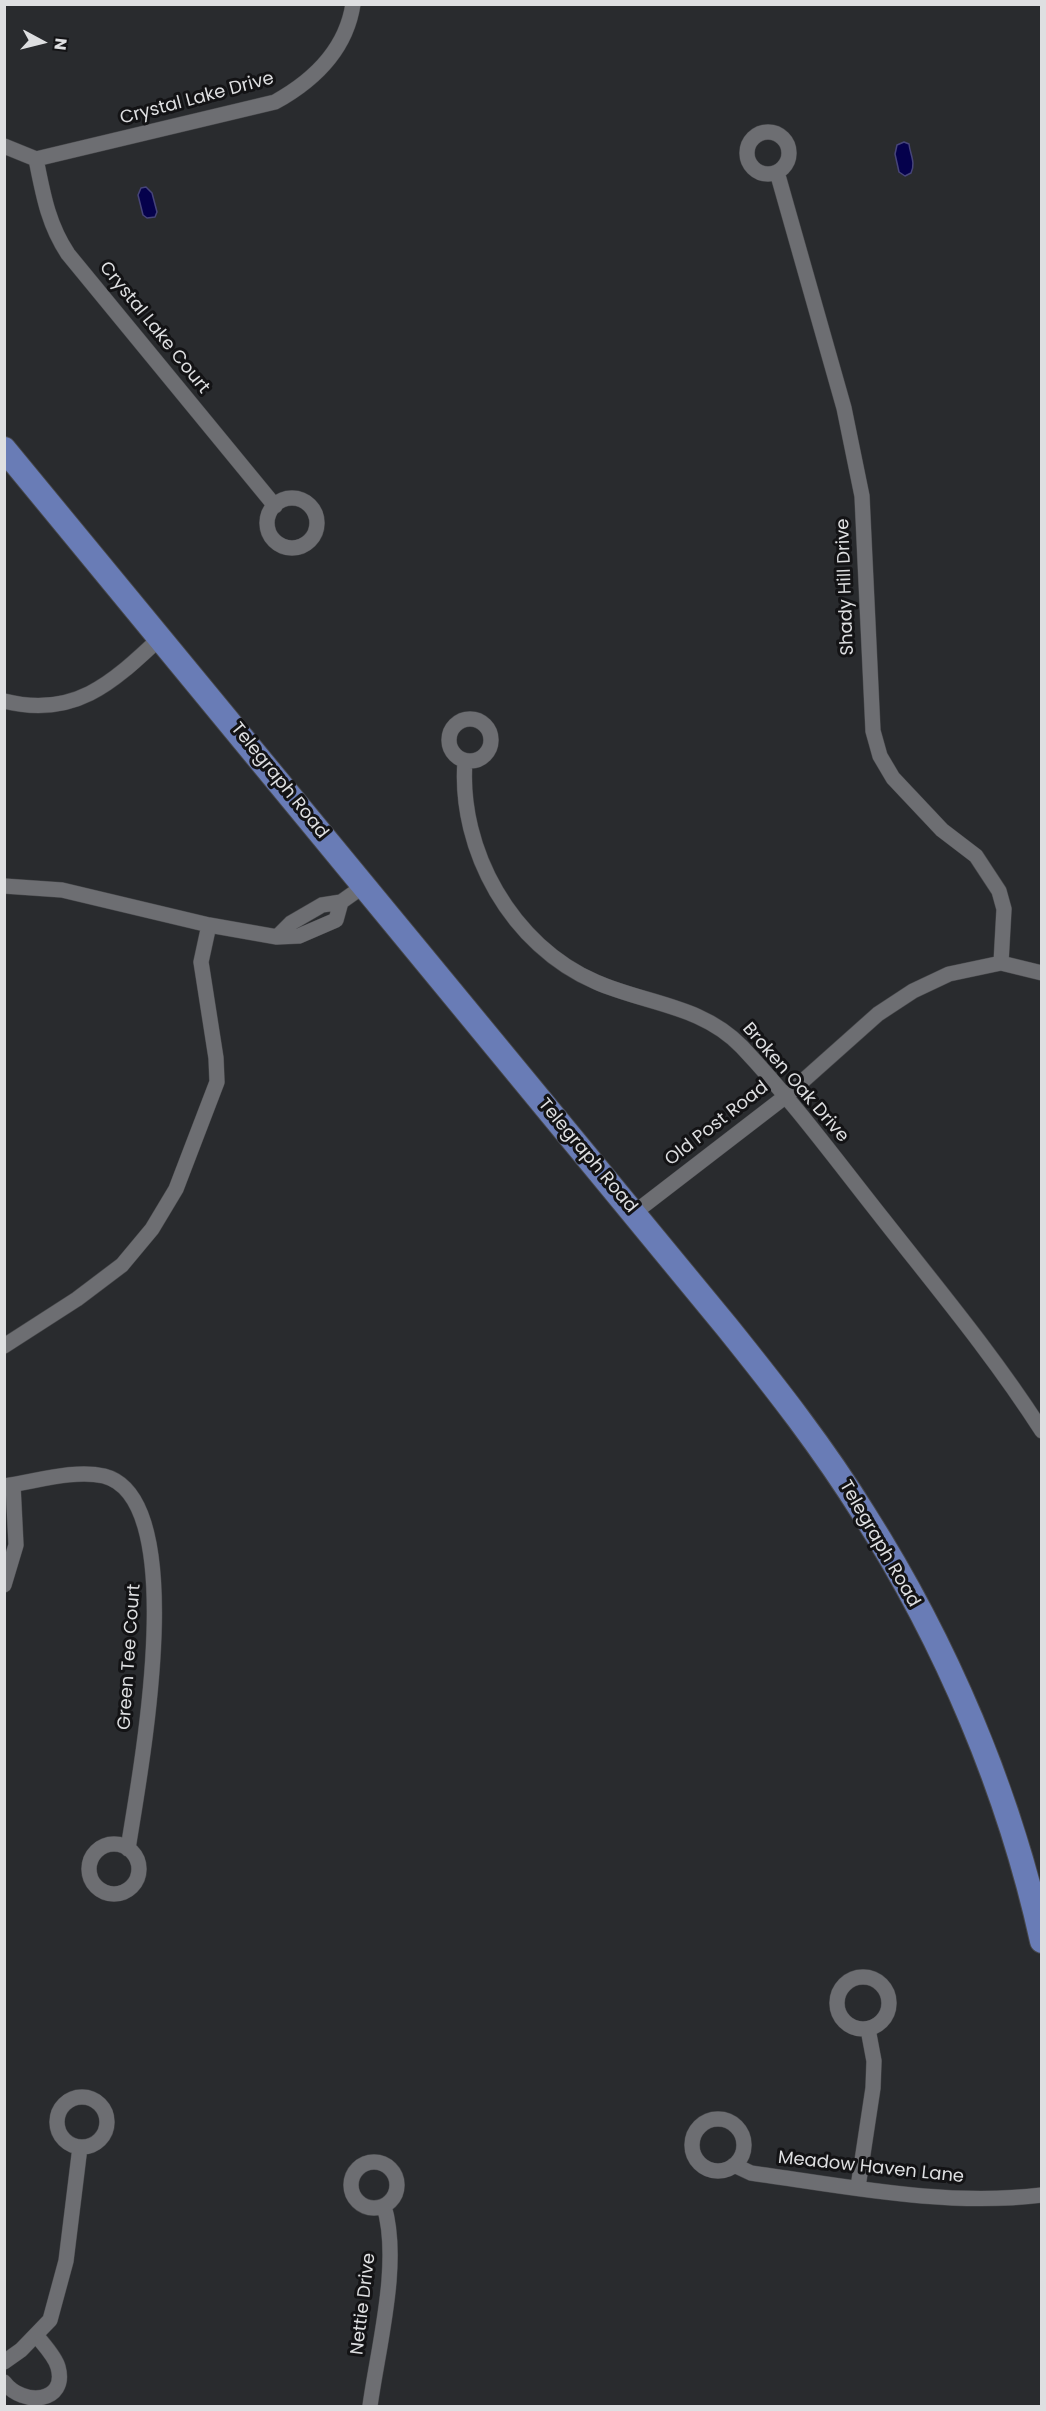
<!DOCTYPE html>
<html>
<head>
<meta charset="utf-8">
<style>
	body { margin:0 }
	#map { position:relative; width:1046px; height:2411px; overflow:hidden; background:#292b2e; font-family:Poppins,sans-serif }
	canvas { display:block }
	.frame { position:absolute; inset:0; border:6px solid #dedfe1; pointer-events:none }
	.north { position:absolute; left:12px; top:12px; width:60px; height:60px; -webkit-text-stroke:4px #131315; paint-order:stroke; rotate:97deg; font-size:16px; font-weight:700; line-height:24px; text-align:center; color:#dedfe1 }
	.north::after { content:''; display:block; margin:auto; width:21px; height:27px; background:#dedfe1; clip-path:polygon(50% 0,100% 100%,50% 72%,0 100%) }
</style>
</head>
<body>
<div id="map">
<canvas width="1046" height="2411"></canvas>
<div class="frame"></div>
<div class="north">N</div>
</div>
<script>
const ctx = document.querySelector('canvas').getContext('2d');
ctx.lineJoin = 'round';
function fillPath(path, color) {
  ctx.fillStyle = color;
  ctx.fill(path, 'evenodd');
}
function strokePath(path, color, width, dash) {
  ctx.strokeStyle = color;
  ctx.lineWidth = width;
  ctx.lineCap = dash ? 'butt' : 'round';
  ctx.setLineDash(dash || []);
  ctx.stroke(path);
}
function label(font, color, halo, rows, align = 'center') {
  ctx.font = font + ' Poppins,sans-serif';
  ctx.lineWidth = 6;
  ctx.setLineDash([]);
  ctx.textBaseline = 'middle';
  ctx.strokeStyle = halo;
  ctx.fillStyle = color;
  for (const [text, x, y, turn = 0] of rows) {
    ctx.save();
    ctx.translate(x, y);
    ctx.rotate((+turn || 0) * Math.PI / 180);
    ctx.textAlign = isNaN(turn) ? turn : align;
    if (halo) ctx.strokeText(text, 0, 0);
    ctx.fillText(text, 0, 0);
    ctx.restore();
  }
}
const water = new Path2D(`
	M904,142L909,144C910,154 916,163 911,173L905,176L899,172L895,154L897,145Z
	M146,187L152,193L157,212L155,217L147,218L143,215L138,195L141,188Z`);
fillPath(water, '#05014c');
strokePath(water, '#464479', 1.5);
const street = new Path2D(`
	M747 153a21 21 0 1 1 42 0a21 21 0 1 1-42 0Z
	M4,146L36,159L275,102C313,81 346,50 353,4
	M36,159C43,194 48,224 68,254L275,506
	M777,172L844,408L862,496L873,731L880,756L893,778L942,830L976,856L999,891L1004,909L1001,963
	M267 523a25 25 0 1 1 50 0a25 25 0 1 1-50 0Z
	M4,701C75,719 113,682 160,638
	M449 740a21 21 0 1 1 42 0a21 21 0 1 1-42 0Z
	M465,761C458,850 512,946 596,982C646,1004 702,1005 742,1047C793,1101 837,1161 883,1219C938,1289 994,1356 1042,1431
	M4,886L62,890L209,925L277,937L291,923L322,905L341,902L365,885
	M277,937L299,936L336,920L341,902
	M634,1213L786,1096L878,1014L913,991L949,974L1001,963L1042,973
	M4,1346L77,1299L122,1265L152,1229L176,1189L217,1082L216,1058L201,962L209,925
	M4,1486C35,1482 73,1469 104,1476C194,1499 138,1782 128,1849
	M4,1585L16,1545L13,1485
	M89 1869a25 25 0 1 1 50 0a25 25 0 1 1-50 0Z
	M837 2003a26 26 0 1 1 52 0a26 26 0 1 1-52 0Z
	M57 2122a25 25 0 1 1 50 0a25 25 0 1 1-50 0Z
	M692 2145a26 26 0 1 1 52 0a26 26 0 1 1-52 0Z
	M351 2185a23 23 0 1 1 46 0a23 23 0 1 1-46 0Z
	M734,2165L751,2173C846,2186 945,2207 1042,2195
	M858,2187L873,2088L874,2061L868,2029
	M4,2362L21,2350L50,2320L66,2261L80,2147
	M4,2382C23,2407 68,2403 58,2367C55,2356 43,2344 36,2335
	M370,2406C378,2347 401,2263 384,2206`);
const primary = new Path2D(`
	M4,449L727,1327C776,1388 823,1448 864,1514C946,1643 1009,1791 1042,1941`);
strokePath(street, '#47484b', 16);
strokePath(primary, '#47484b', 26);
strokePath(street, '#6d6e72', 15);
strokePath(primary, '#697cb6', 24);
label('18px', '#dedfe1', '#131315', [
	["Crystal Lake Drive",197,99,-15],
	["Crystal Lake Court",154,328,51],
	["Shady Hill Drive",846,587,-92],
	["Telegraph Road",279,781,51],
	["Broken Oak Drive",795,1083,49],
	["Old Post Road",717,1124,-38],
	["Telegraph Road",587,1156,50],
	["Telegraph Road",879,1544,60],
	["Green Tee Court",130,1657,-86],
	["Meadow Haven Lane",871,2168,6],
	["Nettie Drive",364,2304,-83]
]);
</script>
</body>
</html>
